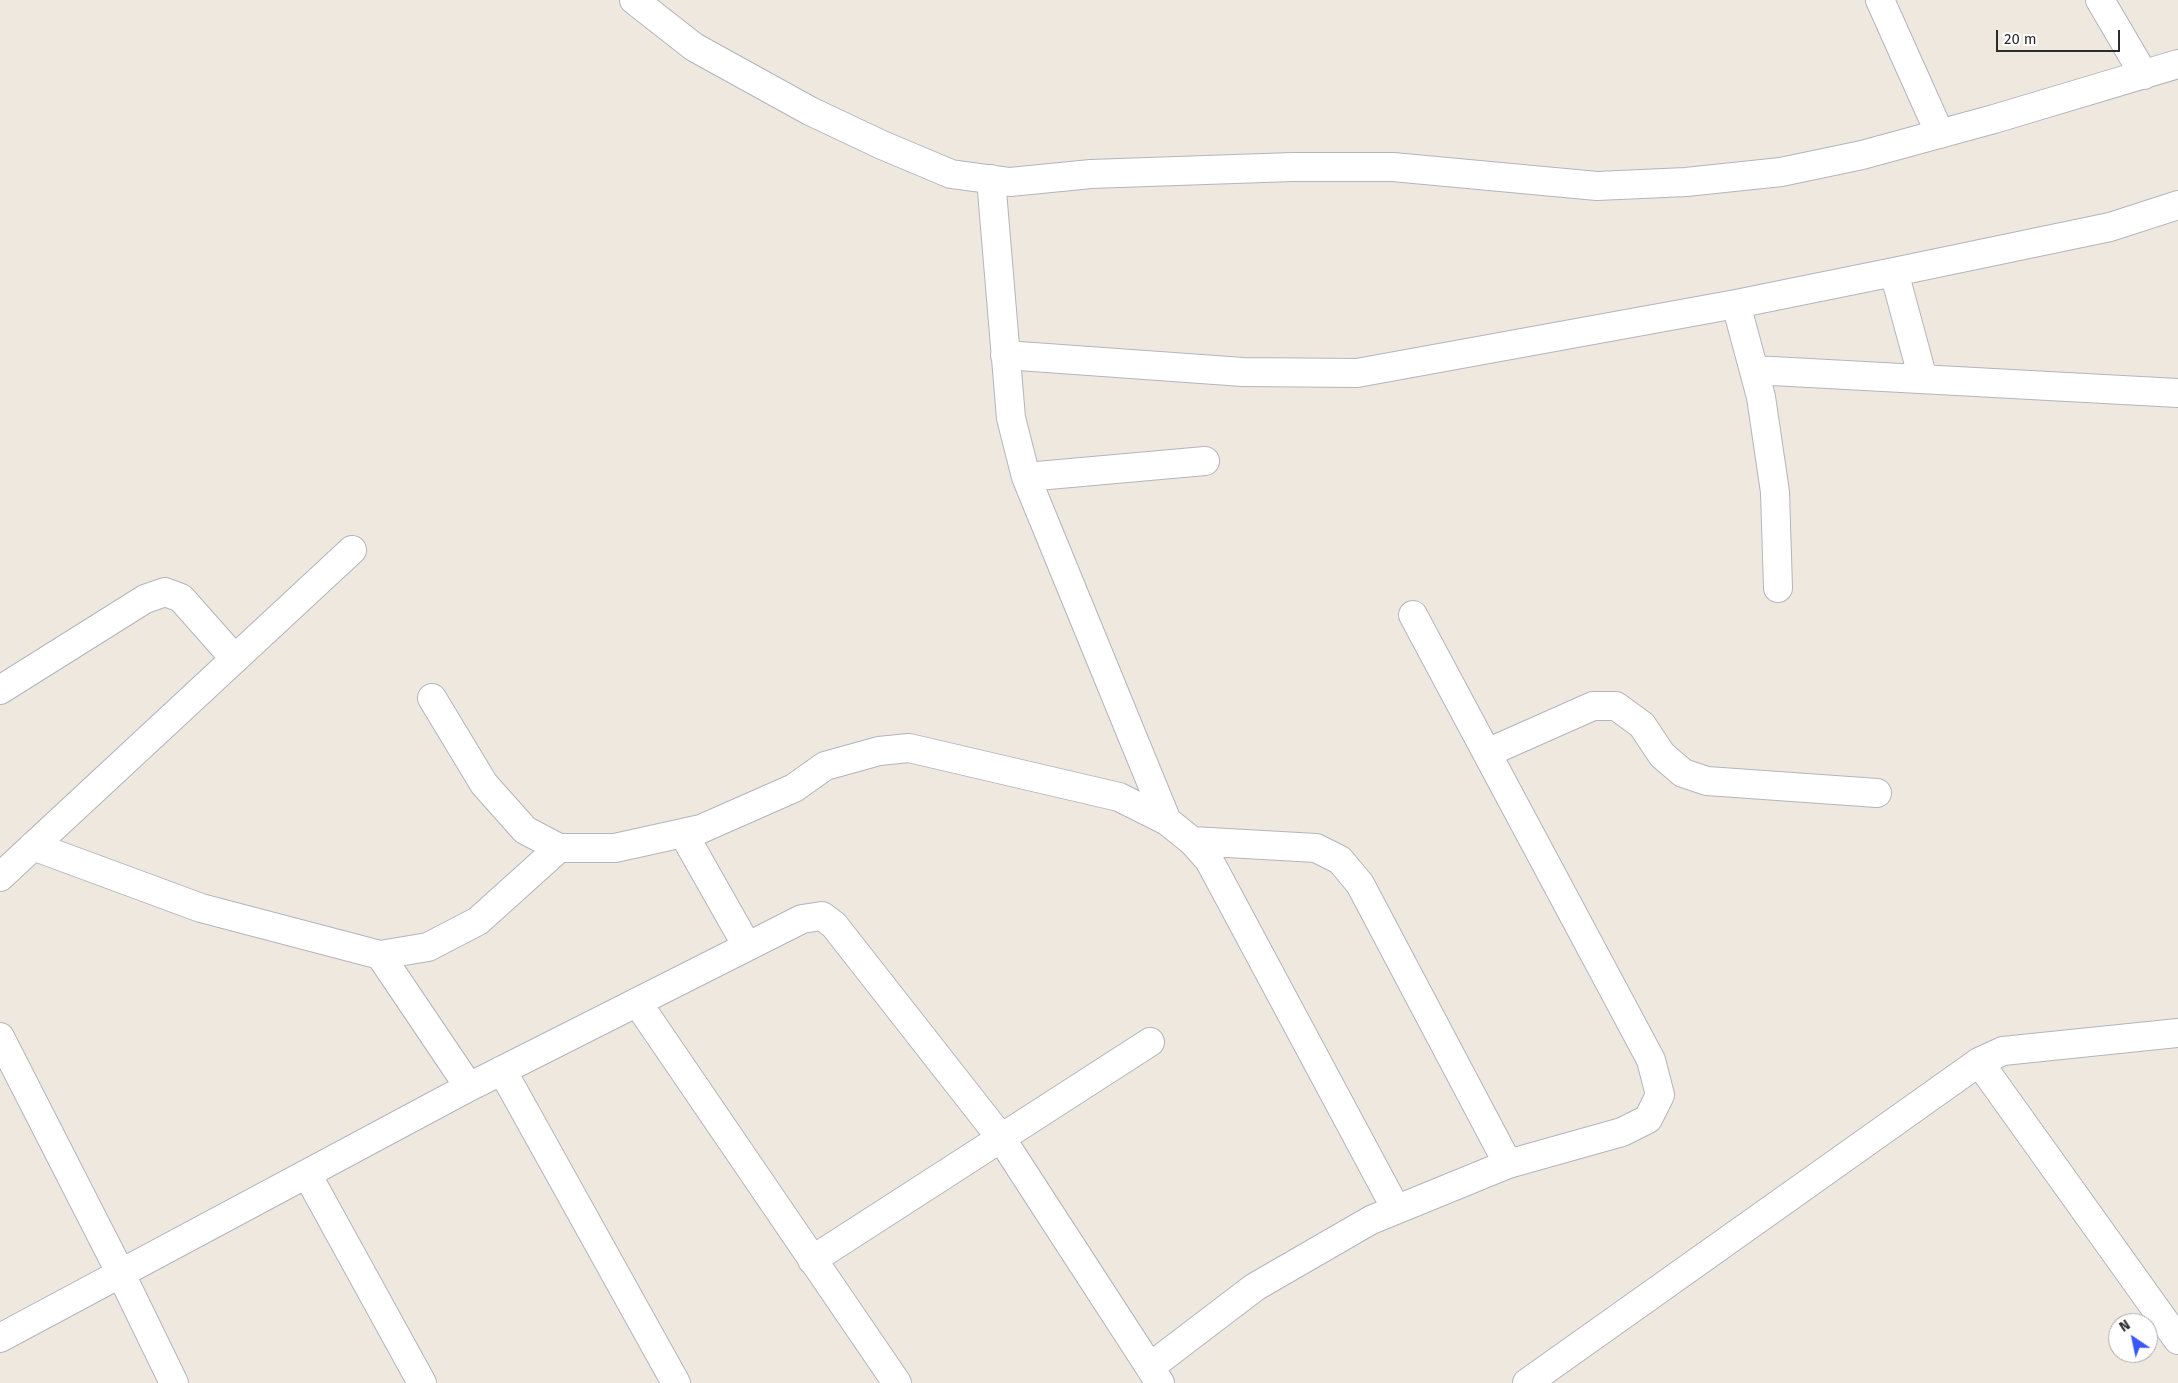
<!DOCTYPE html>
<html>
<head>
<meta charset="utf-8">
<style>
	body { margin:0 }
	#map { position:relative; width:2178px; height:1383px; overflow:hidden; background:#efe8de; font-family:"Fira Sans",sans-serif }
	canvas { display:block }
	.north { position:absolute; left:2108px; top:1313px; width:50px; height:50px; box-sizing:border-box; background:#fff; border:1px solid #ababab; border-radius:50%; rotate:326deg; font-size:14px; font-weight:700; line-height:20px; text-align:center; color:#2c2c2c }
	.north::after { content:''; display:block; margin:auto; width:18px; height:22px; background:#3b56ff; clip-path:polygon(50% 0,100% 100%,50% 72%,0 100%) }
	.scale { position:absolute; left:1996px; top:30px; width:124px; height:22px; box-sizing:border-box; border:2px solid #2c2c2c; border-top:0; padding-left:6px; font-size:15px; line-height:18px; white-space:nowrap; color:#2c2c2c; -webkit-text-stroke:4px #fff; paint-order:stroke }
</style>
</head>
<body>
<div id="map">
<canvas width="2178" height="1383"></canvas>
<div class="north">N</div>
<div class="scale">20 m</div>
</div>
<script>
const ctx = document.querySelector('canvas').getContext('2d');
ctx.lineJoin = 'round';
function strokePath(path, color, width, dash) {
  ctx.strokeStyle = color;
  ctx.lineWidth = width;
  ctx.lineCap = dash ? 'butt' : 'round';
  ctx.setLineDash(dash || []);
  ctx.stroke(path);
}
const minor = new Path2D(`
	M634,0L694,47L810,111L882,145L951,174L1010,182L1091,174L1292,167H1393L1597,186L1686,182L1781,172L1862,155L1994,119L2178,64
	M1880,0L1940,134
	M2100,0L2144,75
	M991,179L1011,418L1026,477L1167,821
	M1894,272L1923,379
	M1736,304L1761,397L1775,492L1778,588
	M1005,355L1243,372L1357,373L1736,304L1894,272L2110,227L2178,205
	M1754,370L2178,393
	M1026,477L1205,461
	M0,690L145,599L165,592L181,598L235,659
	M432,698L484,784L525,830L559,848H615L701,829L794,788L825,766L879,751L909,748L1119,797L1167,821L1192,841L1209,860L1396,1209
	M1487,753L1593,706H1616L1642,725L1662,755L1683,773L1707,781L1877,793
	M683,833L747,946
	M1192,841L1316,848L1340,860L1360,884L1508,1164
	M33,846L201,908L380,955L428,947L478,921L559,848
	M0,877L352,550
	M380,955L469,1087
	M637,1002L897,1383
	M0,1037L121,1274L174,1383
	M1979,1062L2178,1340
	M502,1070L676,1383
	M307,1174L422,1383
	M812,1260L1150,1042
	M0,1338L469,1087L802,919L822,916L834,925L1001,1138L1160,1383
	M1150,1367L1255,1287L1371,1220L1508,1164L1622,1132L1648,1119L1660,1095L1651,1060L1413,615
	M1527,1383L1979,1062L2003,1051L2178,1033`);
strokePath(minor, '#b2b4c1', 30);
strokePath(minor, '#fff', 28);
</script>
</body>
</html>
